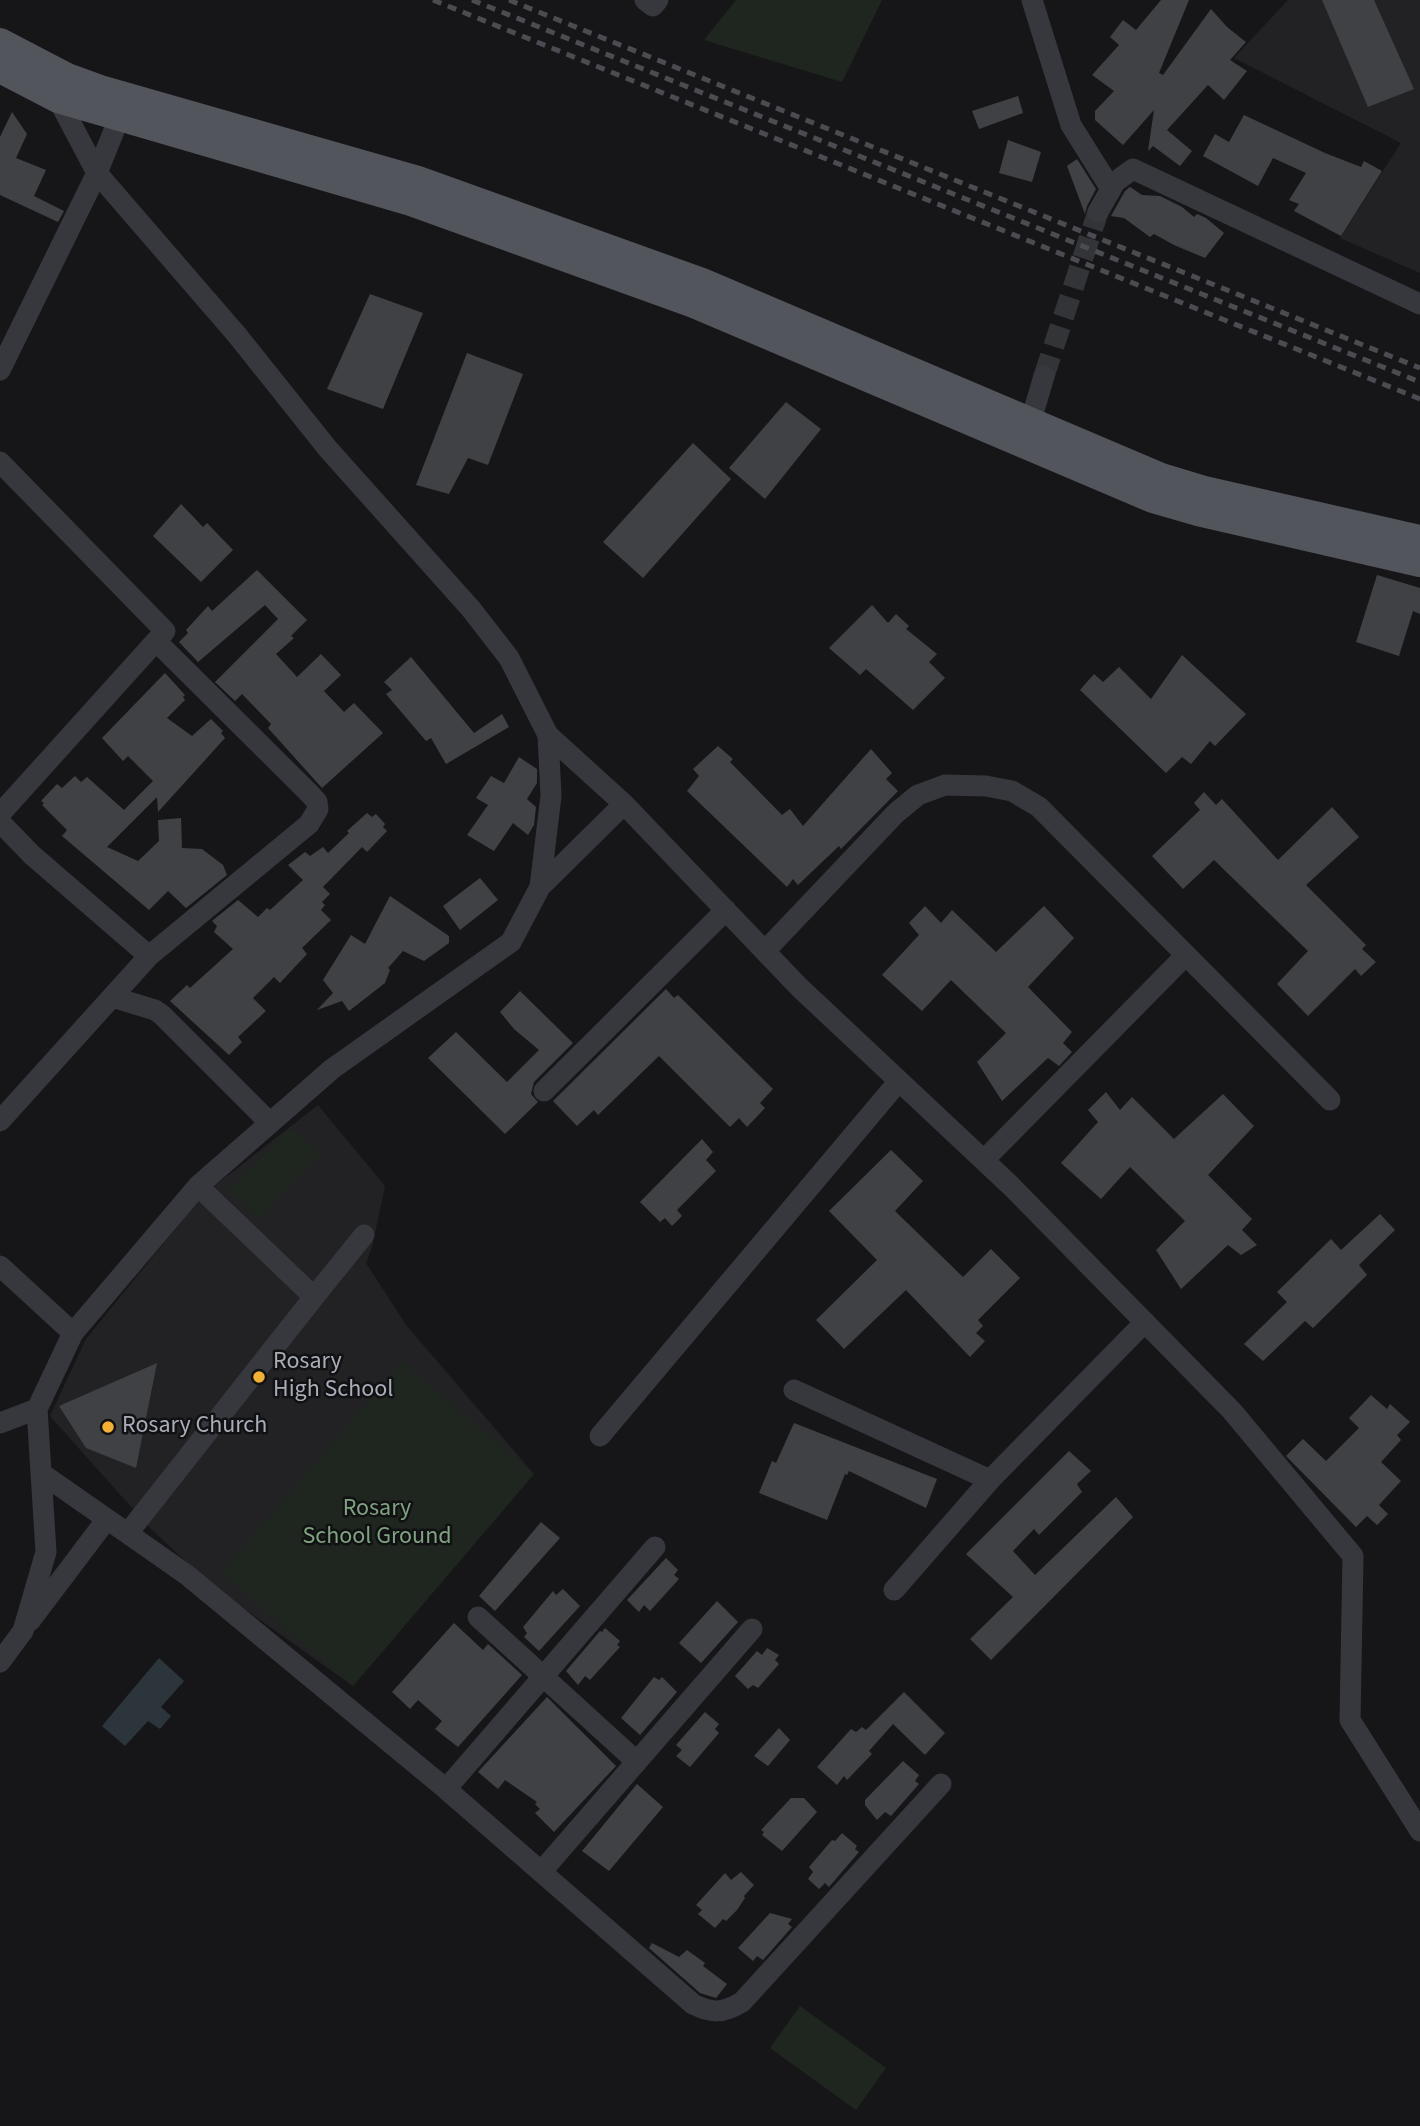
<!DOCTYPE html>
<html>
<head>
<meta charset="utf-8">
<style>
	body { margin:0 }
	canvas { display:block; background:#161618 }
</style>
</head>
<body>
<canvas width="1420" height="2126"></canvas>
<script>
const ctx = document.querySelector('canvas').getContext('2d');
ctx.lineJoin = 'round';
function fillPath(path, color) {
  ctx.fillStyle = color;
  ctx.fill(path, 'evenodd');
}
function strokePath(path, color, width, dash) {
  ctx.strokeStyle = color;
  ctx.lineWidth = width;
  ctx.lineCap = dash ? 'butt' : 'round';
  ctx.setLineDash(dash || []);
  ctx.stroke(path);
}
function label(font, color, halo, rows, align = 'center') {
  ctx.font = font + ' "Source Sans 3",sans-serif';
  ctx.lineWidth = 5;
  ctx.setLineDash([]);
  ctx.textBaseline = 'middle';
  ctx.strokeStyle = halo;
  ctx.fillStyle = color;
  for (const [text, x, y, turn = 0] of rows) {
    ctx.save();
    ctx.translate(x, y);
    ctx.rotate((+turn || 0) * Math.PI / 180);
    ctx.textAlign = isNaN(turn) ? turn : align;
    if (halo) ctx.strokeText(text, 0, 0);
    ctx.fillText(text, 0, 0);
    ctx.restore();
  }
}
fillPath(new Path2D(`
	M1288,0H1420V273L1340,238L1401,143L1234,58Z
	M318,1105L385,1186L372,1247L366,1263L406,1325L534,1474L353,1686L211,1585L150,1528L50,1416L86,1339L203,1195Z`), '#222225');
fillPath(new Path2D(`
	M736,0H882L842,82L704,40Z
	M291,1128L321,1154L259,1218L228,1190Z
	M402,1362L534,1474L353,1686L221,1573Z
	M800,2006L886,2068L856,2110L770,2048Z`), '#1e261f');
fillPath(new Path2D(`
	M159,1658L184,1681L161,1707L171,1716L160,1729L148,1721L125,1746L102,1726Z`), '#2c353c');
fillPath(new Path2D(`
	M1161,0H1189L1159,73L1163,75L1211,9L1227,27L1246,42L1230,60L1247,71L1224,100L1208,85L1167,130L1192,151L1180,166L1153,146L1148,151L1154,110L1123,145L1095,120V111L1114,91L1092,75L1119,45L1110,37L1123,20L1136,30Z
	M1322,0H1374L1414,89L1368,107Z
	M1018,96L1023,113L979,129L972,111Z
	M12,112L27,134L16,158L46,170L34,196L64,211L58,222L0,195V137Z
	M1244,115L1325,153L1361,167L1364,161L1382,171L1341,236L1294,211L1299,204L1289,200L1306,173L1273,158L1258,186L1203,156L1215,134L1229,142Z
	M1008,140L1041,152L1032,182L999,173Z
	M1077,159L1096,189L1087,206L1085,214L1067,166Z
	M1130,187L1142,195L1160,196L1182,207L1194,217L1197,214L1206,218L1224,233L1205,258L1174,245L1154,234L1150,237L1124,218L1111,216L1125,191Z
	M370,294L423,313L383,409L327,389Z
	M467,353L523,374L488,465L468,458L449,494L416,485Z
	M786,402L821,429L765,499L729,468Z
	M693,443L731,479L643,578L603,542Z
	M181,504L203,527L207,523L233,550L201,582L153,536Z
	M257,570L307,620L291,636L294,638L276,654L297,677L321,654L341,675L324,691L344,712L354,703L383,733L322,788L268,728L271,724L242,694L235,701L215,682L278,619L265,605L198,662L179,642L188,633L186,630L208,606L212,611Z
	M1377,575L1420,588V614L1413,611L1399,656L1356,642Z
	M872,605L888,623L896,614L909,626L906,629L937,654L929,662L945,678L913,710L866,669L860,675L829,648Z
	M1182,655L1246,714L1215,746L1210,741L1191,764L1182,757L1166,773L1080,690L1094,674L1103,682L1119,667L1151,699Z
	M411,657L474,733L502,714L509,727L446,764L431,738L426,741L386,694L392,690L384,682Z
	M165,673L185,695L183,697L185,700L167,718L192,736L211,719L223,731L221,733L225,738L158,812L157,797L107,847L138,861L159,841L158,820L181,818L182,848L202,849L223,865L227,875L186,908L168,891L149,910L62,836L67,830L42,805L44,803L41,801L57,784L62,788L75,776L81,782L87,777L124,810L153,781L128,756L123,761L102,738Z
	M718,746L733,759L730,762L782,815L790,809L803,826L871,749L892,773L886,779L898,791L841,849L839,846L798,885L793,879L787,887L687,791L699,776L693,769Z
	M519,757L537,769V783L527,799L536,807L534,825L528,835L513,823L494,851L467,835L488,805L476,798L491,776L504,783Z
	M1204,792L1216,805L1222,799L1278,860L1332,807L1359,837L1306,885L1366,945L1362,949L1376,962L1361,976L1355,969L1308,1016L1277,984L1308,951L1214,860L1183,889L1152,856L1200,810L1194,803Z
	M367,813L372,817L376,814L385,824L383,827L387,831L367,852L362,847L323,887L330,894L322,902L325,905L321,910L331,920L302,948L307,954L280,983L274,977L253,998L266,1011L238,1037L242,1042L229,1055L170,1001L187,985L190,988L233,949L214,932L217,926L212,921L238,900L258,917L267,908L270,910L303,880L288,865L305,852L310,856L323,847L328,853L349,833L347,831Z
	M480,878L498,900L460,930L443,906Z
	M390,896L449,936V943L424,961L403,951L388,968L390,970L385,983L349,1011L342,1001L317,1010L333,993L323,980L351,935L365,944Z
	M925,906L941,923L952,910L996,952L1044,906L1074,938L1028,987L1072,1032L1063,1043L1072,1052L1059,1066L1048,1058L1002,1101L977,1062L1006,1033L951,980L922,1011L882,975L919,935L909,923Z
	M666,989L674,998L678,995L773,1089L760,1103L765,1108L747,1127L739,1118L730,1127L659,1056L598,1115L594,1110L577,1126L553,1101Z
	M520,991L573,1043L534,1082L531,1094L538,1102L505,1134L428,1058L456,1032L507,1082L539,1050L514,1029L500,1012Z
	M1106,1092L1120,1110L1132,1097L1174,1139L1223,1094L1254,1126L1208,1175L1252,1219L1242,1230L1257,1245L1241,1255L1228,1245L1181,1289L1156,1250L1185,1221L1130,1167L1101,1199L1061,1163L1098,1122L1088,1110Z
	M702,1139L713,1152L706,1160L716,1171L677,1210L682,1216L672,1226L665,1218L660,1222L640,1202Z
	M891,1150L923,1181L895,1211L963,1277L991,1249L1020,1278L978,1320L983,1326L976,1333L985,1341L970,1357L906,1290L844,1349L816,1320L877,1260L829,1211Z
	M1380,1214L1395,1230L1359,1265L1367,1275L1313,1328L1305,1321L1263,1361L1244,1344L1287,1302L1277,1292L1331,1239L1341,1250Z
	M157,1363L136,1468L86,1448L59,1406Z
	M1371,1395L1387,1409L1390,1404L1410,1422L1397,1435L1401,1440L1381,1462L1401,1481L1379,1505L1388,1514L1377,1525L1367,1516L1356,1527L1286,1456L1303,1439L1326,1461L1359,1428L1349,1418Z
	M794,1423L937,1479L926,1508L849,1471L847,1475L845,1474L827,1520L759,1493L772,1461L776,1463Z
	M1069,1451L1091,1471L1077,1484L1082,1492L1039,1535L1034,1529L1013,1551L1035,1575L1116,1497L1133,1517L991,1660L970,1639L1013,1597L966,1554Z
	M541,1522L560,1538L495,1611L479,1596Z
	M666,1558L678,1570L674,1575L679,1579L650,1611L644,1605L639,1612L627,1600Z
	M563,1589L580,1606L539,1651L524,1637L527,1633L523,1627L553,1591L556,1595Z
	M717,1601L738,1622L701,1663L679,1643Z
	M454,1623L483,1650L488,1644L522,1675L458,1747L435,1729L442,1721L418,1700L410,1709L392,1692Z
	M605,1628L620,1641L617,1645L620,1647L590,1680L585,1676L578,1685L566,1671L600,1631L602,1632Z
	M767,1648L779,1655L775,1660L779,1664L758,1688L753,1685L748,1689L735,1676L757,1651L762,1655Z
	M654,1677L659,1680L662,1677L677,1692L640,1735L621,1718Z
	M904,1692L945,1733L925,1755L893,1724L869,1751L872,1754L847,1780L844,1776L837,1785L817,1767L851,1729L856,1732L862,1727L866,1730Z
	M547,1697L616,1766L554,1832L535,1813L540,1809L535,1804L537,1802L505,1780L498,1789L478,1772Z
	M705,1712L719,1724L715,1729L719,1733L690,1767L676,1756L682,1750L676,1745Z
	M779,1728L790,1740L768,1766L754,1756Z
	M903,1761L919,1775L915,1781L919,1784L891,1816L885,1812L877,1820L865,1805V1800Z
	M637,1784L663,1807L609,1871L582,1851Z
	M791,1798H804L817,1812L782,1851L762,1835L764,1832L761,1830Z
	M842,1833L857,1846L855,1849L859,1852L829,1887L825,1883L819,1889L808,1879L813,1872L809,1867L832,1840L835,1841Z
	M741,1872L754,1885L744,1896L745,1898L737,1910L726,1921L723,1919L715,1928L698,1914L702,1910L696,1905L725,1873L731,1880Z
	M770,1913L792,1919L788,1924L792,1927L763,1960L757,1956L753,1961L738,1948Z
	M652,1943L679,1957L687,1950L705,1963L703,1966L727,1984L716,1998L700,1993L649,1948Z`), '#404145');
strokePath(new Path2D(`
	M1044,376L1098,212`), '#333438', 21, [21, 10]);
strokePath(new Path2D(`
	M645,0L653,6L658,0
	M1032,0L1071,125L1111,189
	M1098,212L1115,182L1133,169L1420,304
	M0,370L97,173L124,106
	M1027,434L1044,376
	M0,462L165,631L0,814
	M624,804L799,987L1010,1185L1232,1411L1353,1556L1350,1720L1420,1831
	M0,822L32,855L149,956L0,1121
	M540,887L624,804L548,735
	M765,951L896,813L918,795L945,785L986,786L1012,791L1039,807L1330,1100
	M149,956L309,824L318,809L317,802L310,794L157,642
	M112,997L155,1010L162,1015L270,1123
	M544,1091L726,910
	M984,1160L1186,955
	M0,1266L73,1333
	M314,1297L364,1235
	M794,1390L990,1480
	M0,1423L37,1409
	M600,1436L899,1081
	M107,1519L187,1575L446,1789L693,2004C712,2014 724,2013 742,2002L941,1784
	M128,1533L314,1297L198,1186
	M894,1590L990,1480L1145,1322
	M478,1617L637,1762
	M30,1621L107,1519L41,1473
	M0,1662L23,1631L46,1552L37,1409L73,1333L198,1186L332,1069L511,942L540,887L551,796L548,735L509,658L471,609L328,449L237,335L97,173L58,99
	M446,1789L655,1547
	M541,1872L752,1629`), '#37383d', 21);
strokePath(new Path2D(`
	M0,42L67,77L100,89L418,180L702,282L1161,477L1204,490L1420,539
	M0,69L58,99L411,202L694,304L1153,499L1198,512L1420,563`), '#53555c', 28);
strokePath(new Path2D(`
	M433,0L1420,399
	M472,0L1420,382
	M509,0L1420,368`), '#4a4c52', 5, [9, 7]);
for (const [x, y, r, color] of [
	[259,1377,7,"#f2b134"],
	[108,1427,7,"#f2b134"]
]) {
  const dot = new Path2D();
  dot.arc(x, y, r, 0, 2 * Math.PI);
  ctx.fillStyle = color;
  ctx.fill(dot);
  strokePath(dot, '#111113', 2.5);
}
label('24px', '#a8adb8', '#111113', [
	["Rosary",273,1363],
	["High School",273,1391],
	["Rosary Church",122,1427]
], 'left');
label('24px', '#7fa381', '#111113', [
	["Rosary",377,1510],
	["School Ground",377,1538]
]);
</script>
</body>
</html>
